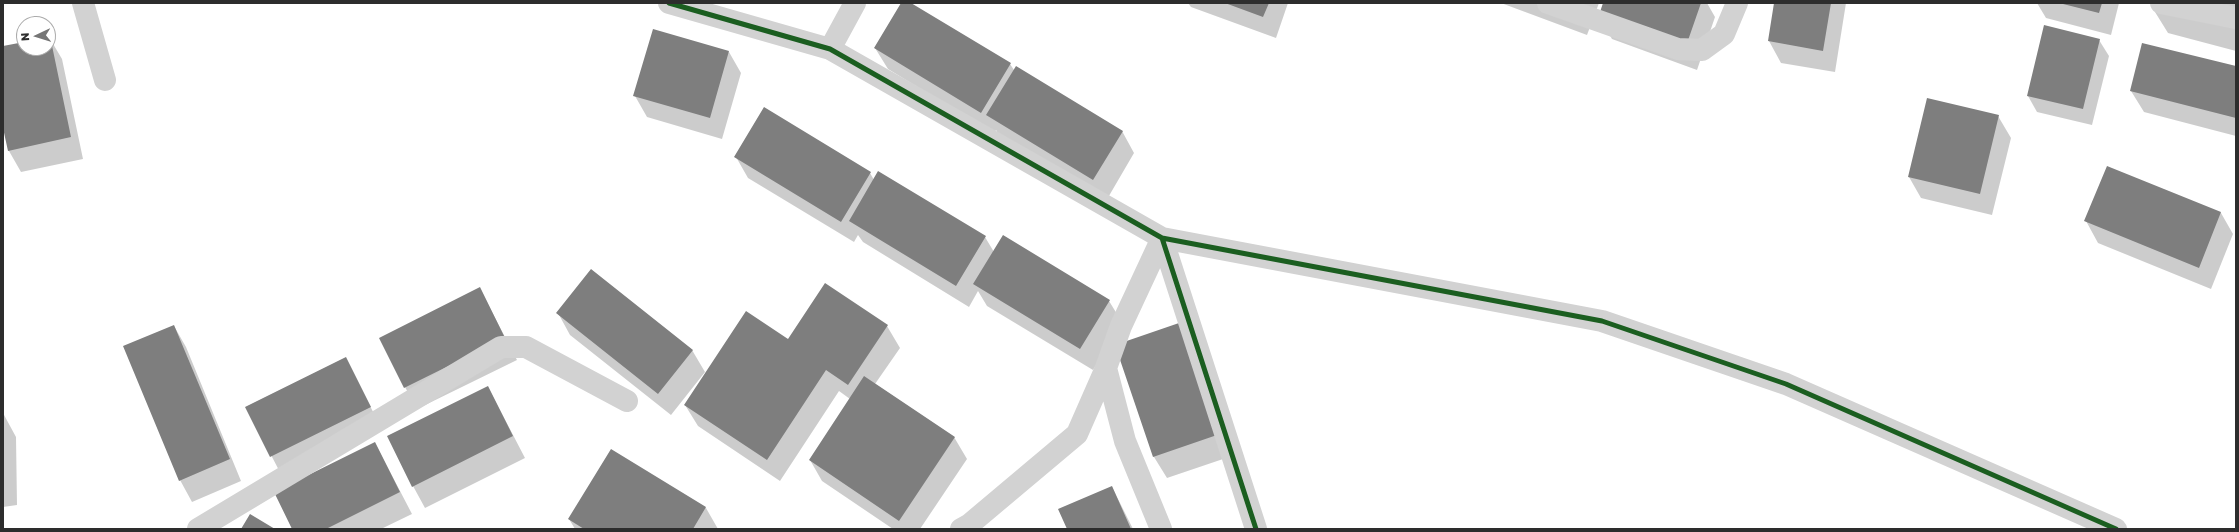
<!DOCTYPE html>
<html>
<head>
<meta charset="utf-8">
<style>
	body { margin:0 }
	#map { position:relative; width:2239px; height:532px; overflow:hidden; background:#fff; font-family:"Golos Text",sans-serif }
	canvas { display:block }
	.frame { position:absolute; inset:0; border:4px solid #2d2d2d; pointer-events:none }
	.north { position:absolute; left:16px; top:16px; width:40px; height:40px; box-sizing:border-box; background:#fff; border:1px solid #ababab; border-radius:50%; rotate:266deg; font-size:11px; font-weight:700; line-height:16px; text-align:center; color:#2d2d2d }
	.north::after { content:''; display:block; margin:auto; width:14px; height:18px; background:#767676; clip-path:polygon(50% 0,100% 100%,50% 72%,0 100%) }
</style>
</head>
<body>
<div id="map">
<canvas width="2239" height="532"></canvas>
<div class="frame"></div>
<div class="north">N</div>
</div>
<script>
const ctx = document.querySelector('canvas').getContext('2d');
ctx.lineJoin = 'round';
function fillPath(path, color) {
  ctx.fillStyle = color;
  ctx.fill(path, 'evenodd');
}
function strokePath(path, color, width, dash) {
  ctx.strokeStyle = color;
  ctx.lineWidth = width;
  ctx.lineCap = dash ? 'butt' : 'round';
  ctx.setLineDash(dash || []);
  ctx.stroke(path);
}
fillPath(new Path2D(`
	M902,3H909L1010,64L1014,70L1122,131L1134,153L1106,201L999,136L996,130L994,134L888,69L875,48Z
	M1188,3H1288L1276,38L1191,7Z
	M1501,3H1599L1587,35Z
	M1604,3H1707L1715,17L1697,70L1612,39L1599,17Z
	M1775,3H1846L1835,72L1781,63L1769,41Z
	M2037,3H2119L2111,35L2046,18Z
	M2157,3H2236V51L2168,33L2155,12Z
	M49,37L62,59L83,159L21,172L9,151L3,123V47L24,43V48H48Z
	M2099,40L2109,56L2092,125L2037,112L2028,96Z
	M729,52L741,73L722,139L647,117L635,96Z
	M2236,67V136L2144,112L2131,91Z
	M764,109L870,173L874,180L985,237L994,252L1109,301L1122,322L1093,370L987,306L978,291L969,307L863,242L858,235L854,242L748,178L736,157Z
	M1998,116L2011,138L1992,215L1921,198L1909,177Z
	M2221,213L2233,234L2211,289L2098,243L2086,221Z
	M480,289L517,360L417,409L405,387Z
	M558,313L692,350L705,372L671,415L570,335Z
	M1179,324L1229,457L1167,478L1154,457L1116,346Z
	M174,326L186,347L241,481L192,502L180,480Z
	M887,326L900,348L875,384L954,437L967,459L920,529H893L822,481L810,460L850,399L839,391L780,481L698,426L685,405L788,340Z
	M345,358L382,429L283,478L246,407Z
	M488,387L525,458L425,508L413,486Z
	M3,413L16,437L17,505L3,507Z
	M375,443L412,514L381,529H293Z
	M611,450L706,508L718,529H575L569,519Z
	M1112,487L1133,529H1068Z`), '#0003');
fillPath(new Path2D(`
	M901,3H911L1011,63L981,113L874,48Z
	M1225,3H1269L1263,17Z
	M1603,3H1701L1685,49L1598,18Z
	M1774,3H1831L1823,51L1768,41Z
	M2059,3H2102L2099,13Z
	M2044,25L2100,39L2083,109L2027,96Z
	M653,29L729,51L710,118L633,96Z
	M50,36L71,137L8,151L3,128V46L24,42V48H48V37Z
	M2142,43L2236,66V118L2130,91Z
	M1016,66L1123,131L1093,180L986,115Z
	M1927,98L1999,115L1980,194L1908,177Z
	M764,107L871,172L841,222L734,157Z
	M2107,166L2221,212L2199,268L2084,221Z
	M878,171L986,236L956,286L849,221Z
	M1003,235L1110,300L1080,349L973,284Z
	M591,269L693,350L658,394L556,313Z
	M825,283L888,325L848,385L826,370L767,460L684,405L746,311L788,339Z
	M480,287L505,338L404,388L379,338Z
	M1179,323L1217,435L1153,457L1115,345Z
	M174,325L230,459L179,481L123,346Z
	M346,357L371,407L270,457L245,407Z
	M864,376L955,437L899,521L809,460Z
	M488,386L513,436L412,487L387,436Z
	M375,442L400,492L326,529H292L274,492Z
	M611,449L706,507L693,529H584L568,519Z
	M1112,486L1131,529H1067L1058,509Z
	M250,514L275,529H241Z`), '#7e7e7e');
strokePath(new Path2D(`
	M83,3L105,80
	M669,3L830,49L1162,238L1256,529
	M1548,3L1678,49L1702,50L1724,34L1737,3
	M2161,3L2236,18
	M830,49L855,3
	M198,529L501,347H526L627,401
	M961,529L970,524L1077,434L1106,368
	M1161,529L1125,441L1106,368L1121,326L1162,238L1602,321L1786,384L2116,529`), '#d2d2d2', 22);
strokePath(new Path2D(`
	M669,3L830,49L1162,238L1256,529
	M1162,238L1602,321L1786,384L2116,529`), '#1b5e20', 5);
</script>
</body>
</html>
